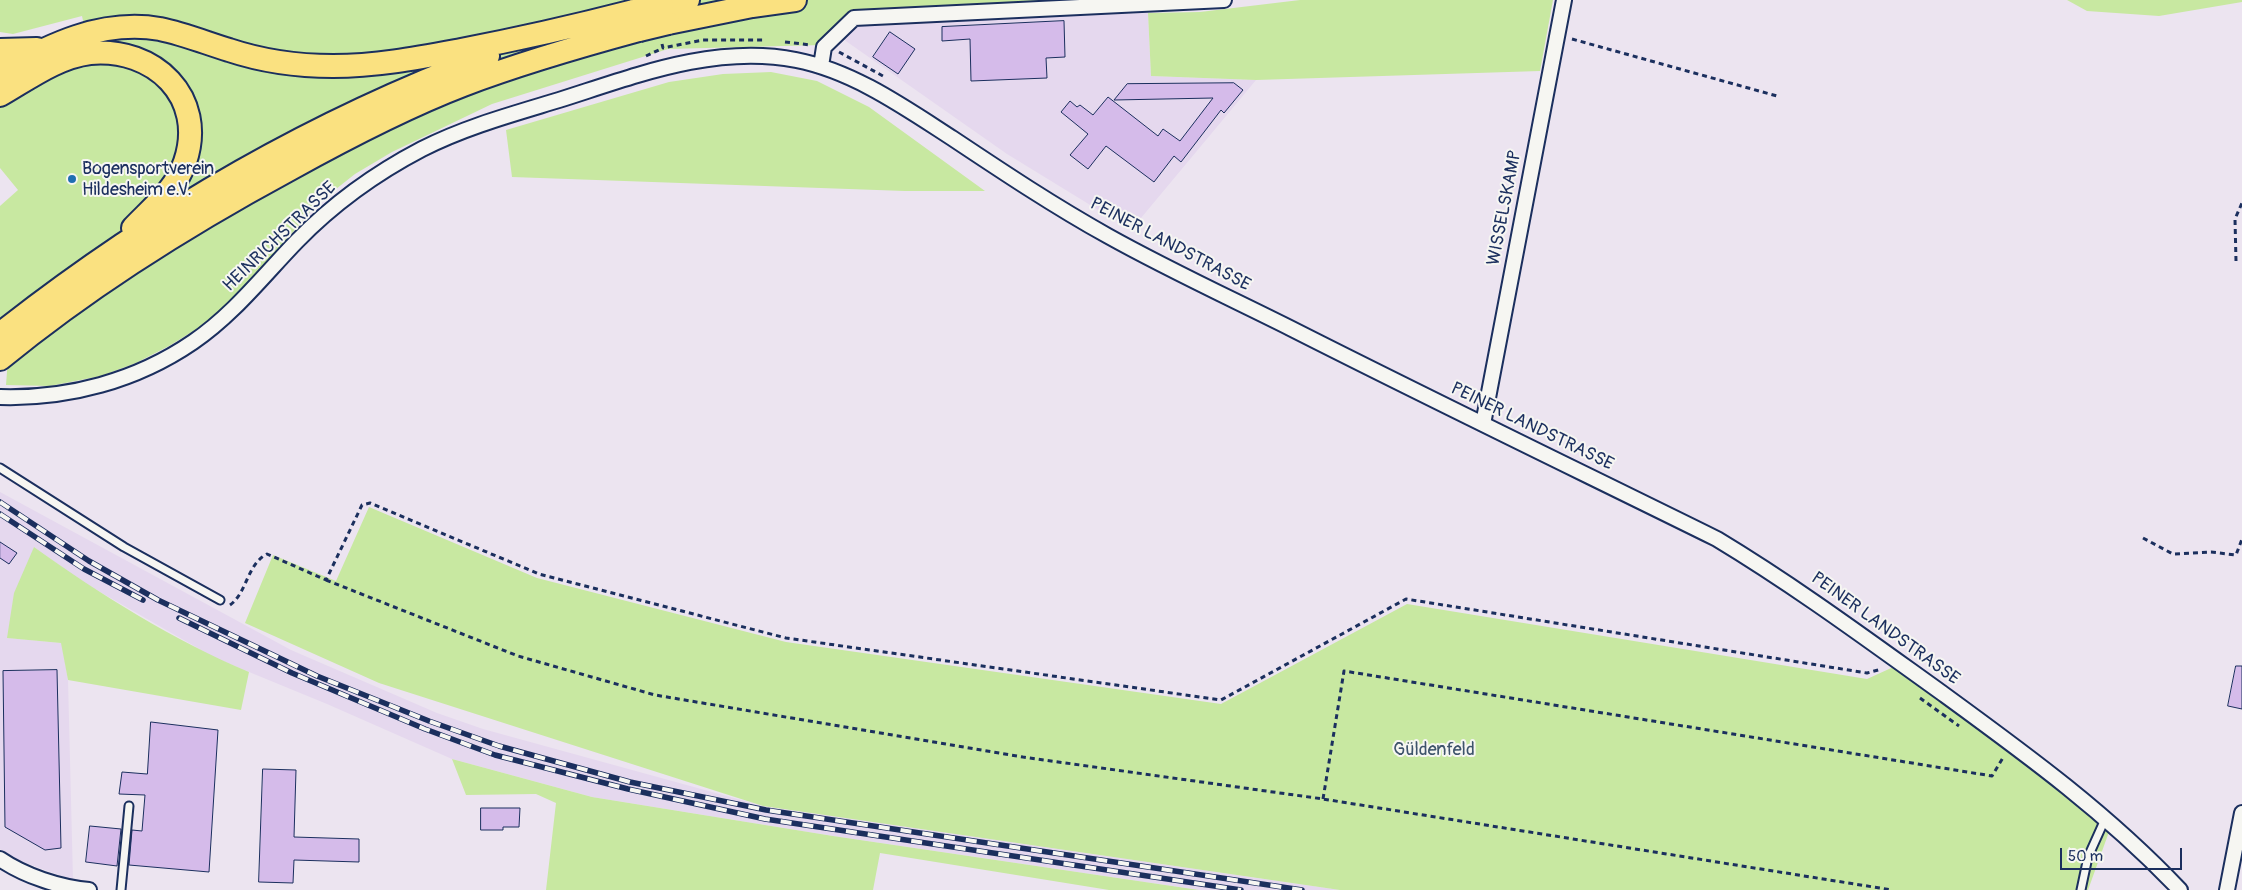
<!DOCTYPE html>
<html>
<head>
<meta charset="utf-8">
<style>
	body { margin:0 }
	#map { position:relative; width:2242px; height:890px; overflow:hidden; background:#ece4f0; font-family:Pangolin,sans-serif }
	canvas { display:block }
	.scale { position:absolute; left:2060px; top:848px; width:122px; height:22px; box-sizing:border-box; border:2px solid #1b2f5e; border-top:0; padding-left:6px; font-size:15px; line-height:18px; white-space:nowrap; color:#1b2f5e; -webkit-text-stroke:4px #f6f6f2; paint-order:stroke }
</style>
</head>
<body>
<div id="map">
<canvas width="2242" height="890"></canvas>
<div class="scale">50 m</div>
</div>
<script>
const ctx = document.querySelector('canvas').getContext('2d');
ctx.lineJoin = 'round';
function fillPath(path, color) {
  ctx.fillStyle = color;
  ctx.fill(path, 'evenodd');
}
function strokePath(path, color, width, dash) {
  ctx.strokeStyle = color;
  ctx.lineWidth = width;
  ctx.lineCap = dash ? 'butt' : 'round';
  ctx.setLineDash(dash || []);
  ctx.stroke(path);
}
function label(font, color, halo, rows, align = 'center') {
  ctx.font = font + ' Pangolin,sans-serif';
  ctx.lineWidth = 4;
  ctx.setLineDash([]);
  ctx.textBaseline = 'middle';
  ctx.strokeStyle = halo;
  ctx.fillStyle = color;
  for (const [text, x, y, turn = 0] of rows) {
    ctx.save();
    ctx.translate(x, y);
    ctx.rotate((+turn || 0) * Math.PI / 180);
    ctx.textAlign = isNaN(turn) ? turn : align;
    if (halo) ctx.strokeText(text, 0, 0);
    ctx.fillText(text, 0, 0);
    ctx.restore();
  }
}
fillPath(new Path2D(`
	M1148,13L1151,76L1256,80L1131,230L1007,154L843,39L855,27L877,23Z
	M0,492L291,650L437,713L483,729L763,806L1340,890H1199L833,836L592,797L452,759L327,704L215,658L81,581L34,547L8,638L62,643L68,680L73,880L20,861L0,849Z`), '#e5d8ee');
fillPath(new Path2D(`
	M0,0H1176L852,15L822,45L668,49L492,104L392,152L355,174L317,204L240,294L208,322L169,346L136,363L101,376L50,386L6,385L9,345L0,331V206L18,190L0,168V101L86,34L82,16L13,34L0,32Z
	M1300,0H1553L1540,71L1256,80L1151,76L1148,13L1200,12Z
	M2067,0H2242V2L2159,16L2087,11Z
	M771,72L817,81L869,107L985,191H905L512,177L506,130L669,82L723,74Z
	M369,507L537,578L786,642L1221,704L1407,604L1867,679L1900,664L2114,818L2088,890H1340L763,806L379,683L245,623L273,555L336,581Z
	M34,547C99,594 175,641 249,672L241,710L68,680L61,643L7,638L14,593Z
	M452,759L592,797L833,836L1199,890H1109L880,853L873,890H546L556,803L536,794L466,795Z`), '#c8e8a1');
const building = new Path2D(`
	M1064,21L1065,57L1046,58L1047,78L971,81L970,39L942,41V27Z
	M890,32L915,49L898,74L873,57Z
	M1234,83L1243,90L1224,113L1221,110L1181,162L1174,156L1154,182L1106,146L1088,169L1070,155L1088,134L1061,112L1070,101L1077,107L1080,105L1093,115L1108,97L1158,136L1163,129L1180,141L1213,98L1114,100L1127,84Z
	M0,542L17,553L9,564L0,558Z
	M2236,666H2242V709L2228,706Z
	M57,670L61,848L45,850L5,827L3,671Z
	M151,722L218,730L209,872L129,865L132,830L142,831L145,795L119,794L122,772L147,774Z
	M263,769L296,770L294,837L359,839V862L294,860L293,883L259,882Z
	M481,808H520L519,827H503V830H481Z
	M90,826L121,829L117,866L86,862Z`);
fillPath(building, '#d5bbea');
strokePath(building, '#1b2f5e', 1);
const service = new Path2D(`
	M0,468L124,547L220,600
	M121,890L129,806
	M2081,890L2088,857L2106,817`);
const minor = new Path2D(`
	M821,66L824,47L854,18L1224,0
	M0,397C68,399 136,381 193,342C233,315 264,275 297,241C334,203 376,173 422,149C465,127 513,114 559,100C635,76 715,44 796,60C853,71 904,107 952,138C1003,172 1054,206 1108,236C1167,269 1230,298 1290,328C1432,400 1575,469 1717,539C1795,586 1868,640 1942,693C2027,755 2107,813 2180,890
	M1483,424L1564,0
	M0,859C25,876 59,887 89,890
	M2227,890L2242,813`);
const trunk = new Path2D(`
	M662,5L688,0
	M668,23L752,6L795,0
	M0,50L37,49
	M0,73C49,45 102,19 160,29C184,34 206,43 229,50C262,61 299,66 333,66C377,66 418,58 461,50C519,39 576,26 634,11
	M0,95C28,79 57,57 90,53C154,47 207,97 185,162C176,189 152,208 133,228
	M0,334C147,218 312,122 488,56
	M0,359C90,285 188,224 290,169C346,138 403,108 463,85C521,63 580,46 639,30`);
strokePath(service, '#1b2f5e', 11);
strokePath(minor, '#1b2f5e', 18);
strokePath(trunk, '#1b2f5e', 26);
strokePath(new Path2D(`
	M1572,39L1777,96
	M785,42L811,45
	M662,44L663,48L703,40H766
	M839,52L883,76
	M646,56L663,48
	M2236,261L2235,219L2242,203
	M2143,538L2173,554L2211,552L2236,555L2242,539
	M326,580L518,656L655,695L1023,757L1323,799L1892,890
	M230,605C247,593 247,564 267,554L326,580L362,505L370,503L539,574L786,638L1221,700L1406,599L1867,673L1882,669
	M1920,698L1959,726
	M1323,799L1344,671L1992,776L2004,756`), '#1b2f5e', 3, [5, 4]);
strokePath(service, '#f6f6f2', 7);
strokePath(minor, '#f6f6f2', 14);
strokePath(trunk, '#fae180', 22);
const rail = new Path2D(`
	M0,502L89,561L158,600L317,676L429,721L499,746L630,782L766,810L1302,890
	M0,514L84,569L143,600
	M179,618L292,673L425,729L495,755L628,789L765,819L1241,890`);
strokePath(rail, '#1b2f5e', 5.5);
strokePath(rail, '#f6f6f2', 4, [11]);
const trunkBridge = new Path2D(`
	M634,11L662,5
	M639,30L668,23`);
strokePath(trunkBridge, '#1b2f5e', 26, []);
strokePath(trunkBridge, '#fae180', 22);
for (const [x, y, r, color] of [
	[72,179,5,"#1f6fb2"]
]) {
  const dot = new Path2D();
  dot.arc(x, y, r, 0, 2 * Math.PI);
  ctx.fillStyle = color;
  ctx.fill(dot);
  strokePath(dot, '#f6f6f2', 2);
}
label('18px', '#1b2f5e', '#f6f6f2', [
	["Bogensportverein",82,169],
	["Hildesheim e.V.",82,190]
], 'left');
label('18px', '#1b2f5e', '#f6f6f2', [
	["WISSELSKAMP",1505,208,-79],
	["HEINRICHSTRASSE",280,237,-44],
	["PEINER LANDSTRASSE",1170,245,28],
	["PEINER LANDSTRASSE",1532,427,26],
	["PEINER LANDSTRASSE",1885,629,36]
]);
label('18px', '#3e546b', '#f6f6f2', [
	["Güldenfeld",1434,750]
]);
</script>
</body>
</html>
